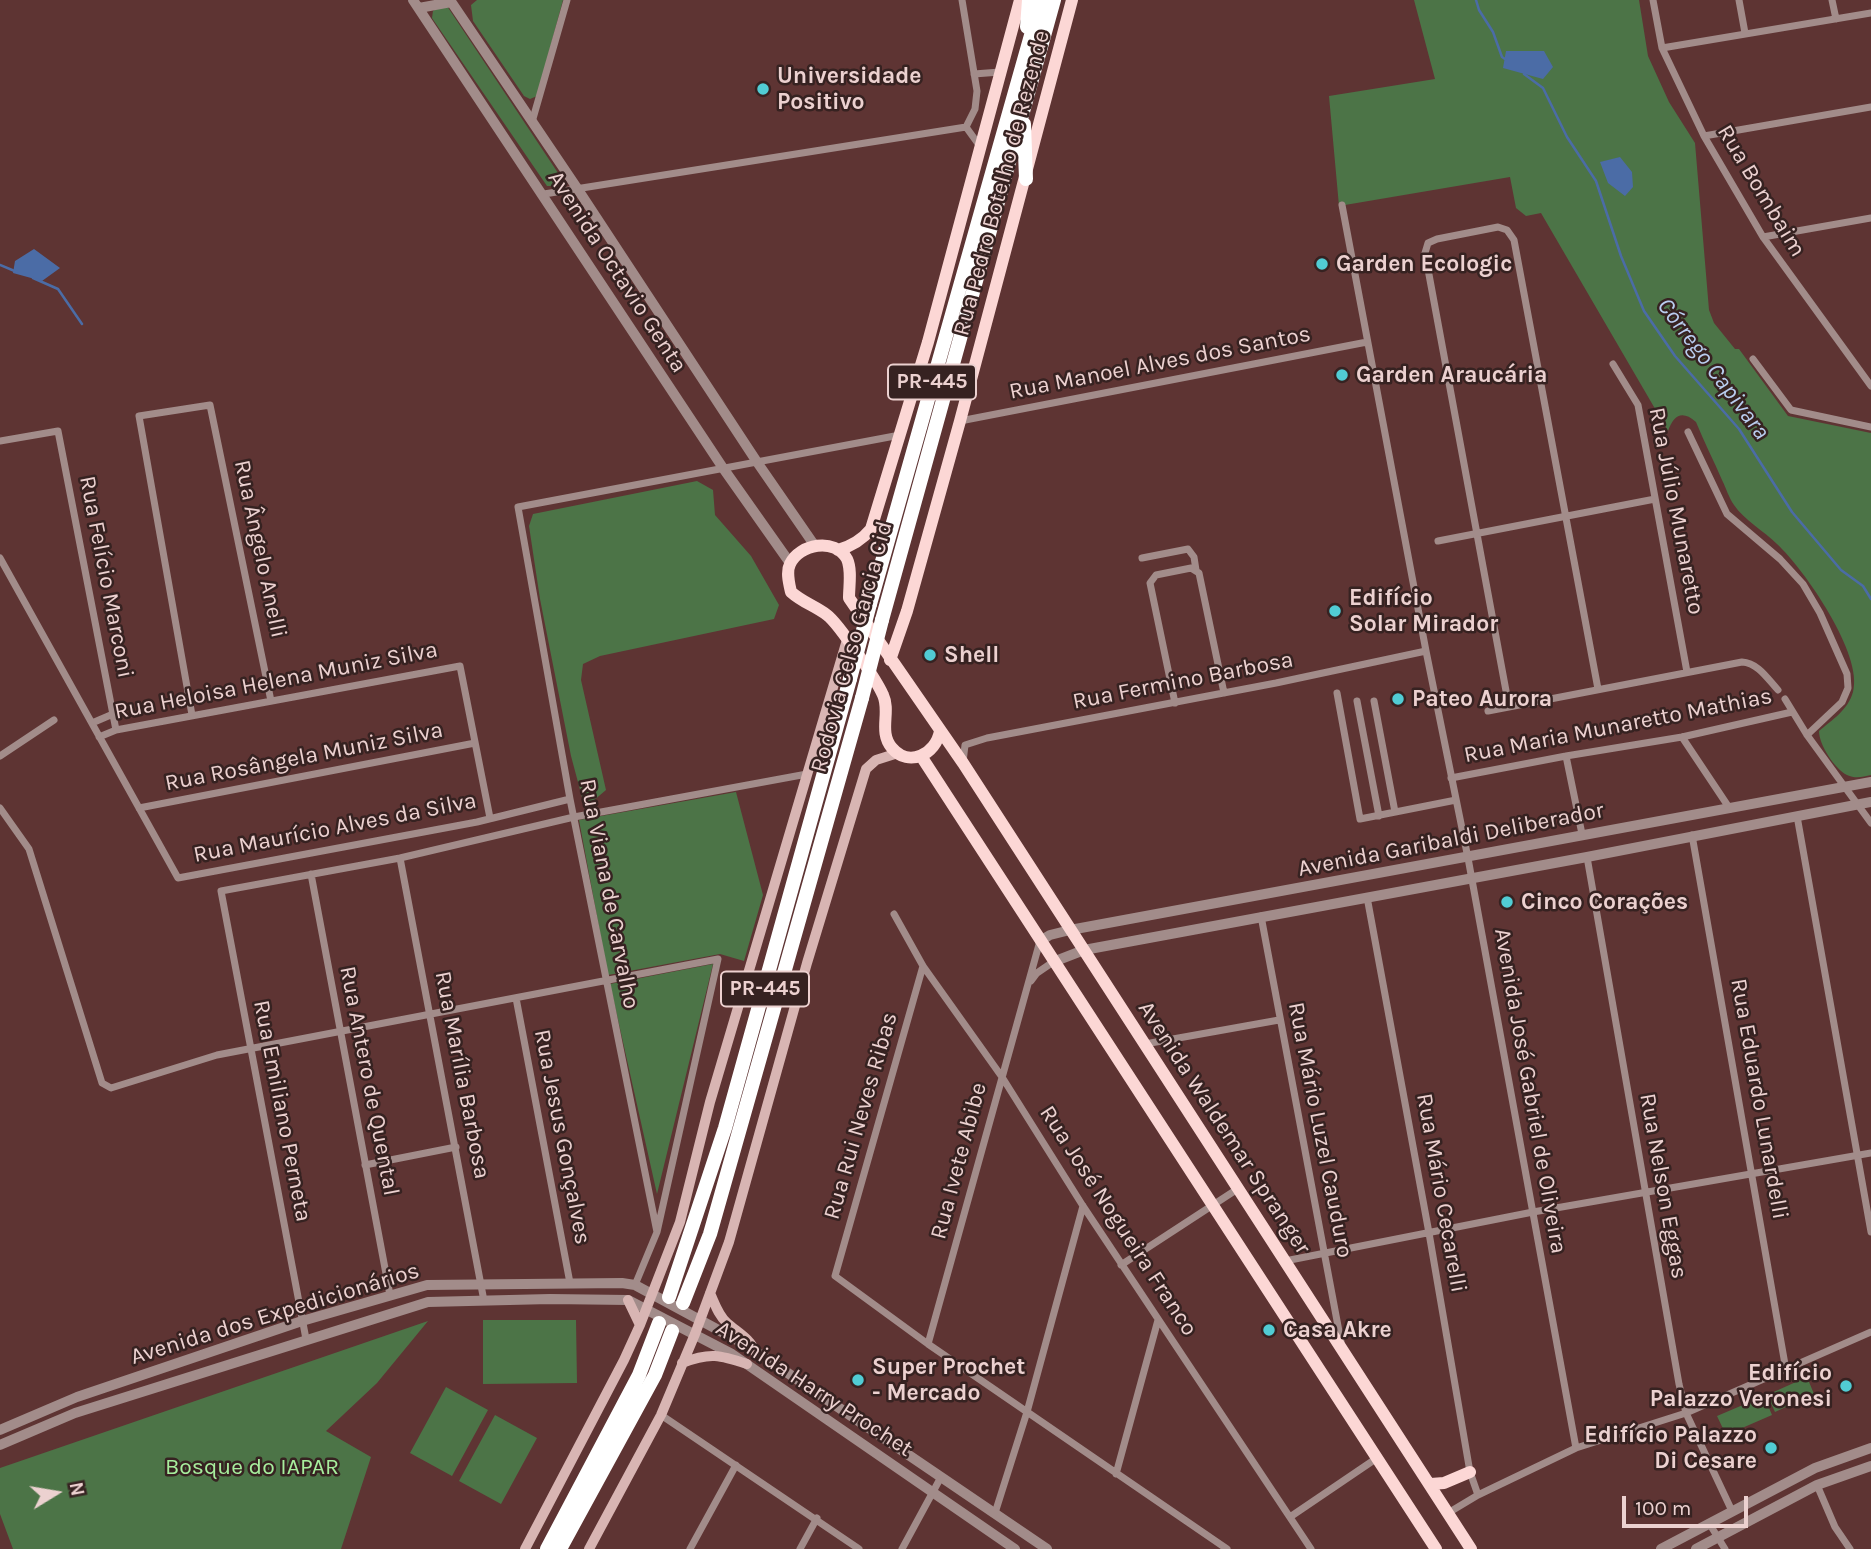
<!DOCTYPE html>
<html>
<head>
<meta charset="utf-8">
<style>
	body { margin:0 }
	#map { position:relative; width:1871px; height:1549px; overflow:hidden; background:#5e3433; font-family:Karla,sans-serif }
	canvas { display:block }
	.north { position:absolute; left:21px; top:1458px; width:70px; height:70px; -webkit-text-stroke:5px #362221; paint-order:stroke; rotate:79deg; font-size:19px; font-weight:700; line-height:28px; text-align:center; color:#ecd1d0 }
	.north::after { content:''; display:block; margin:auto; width:24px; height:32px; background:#ecd1d0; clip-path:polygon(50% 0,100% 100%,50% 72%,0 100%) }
	.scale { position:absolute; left:1622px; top:1496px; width:126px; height:32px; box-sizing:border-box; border:4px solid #ecd1d0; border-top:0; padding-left:9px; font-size:21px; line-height:24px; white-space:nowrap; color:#ecd1d0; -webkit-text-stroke:5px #362221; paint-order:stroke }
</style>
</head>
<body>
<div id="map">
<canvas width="1871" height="1549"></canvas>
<div class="north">N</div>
<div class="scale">100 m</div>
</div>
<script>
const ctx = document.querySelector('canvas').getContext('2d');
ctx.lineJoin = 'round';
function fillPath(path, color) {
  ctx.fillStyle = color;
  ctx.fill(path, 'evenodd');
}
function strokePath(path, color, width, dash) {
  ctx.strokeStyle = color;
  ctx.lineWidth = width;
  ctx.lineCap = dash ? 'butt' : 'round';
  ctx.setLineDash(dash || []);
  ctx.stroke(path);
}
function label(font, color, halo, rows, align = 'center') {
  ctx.font = font + ' Karla,sans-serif';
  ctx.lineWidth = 5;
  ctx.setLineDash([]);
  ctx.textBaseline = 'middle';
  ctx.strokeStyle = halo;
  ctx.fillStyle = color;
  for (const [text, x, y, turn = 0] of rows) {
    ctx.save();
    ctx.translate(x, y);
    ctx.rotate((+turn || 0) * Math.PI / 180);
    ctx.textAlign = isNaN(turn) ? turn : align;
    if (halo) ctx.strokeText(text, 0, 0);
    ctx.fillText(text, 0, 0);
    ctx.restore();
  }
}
fillPath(new Path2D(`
	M477,0H563L537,96L530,99L524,96L473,21L471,5Z
	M1414,0H1639L1648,56L1669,102L1695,143L1709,310L1714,323L1735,349H1739L1788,416L1871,433V775C1863,777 1855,779 1847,775C1835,769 1819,745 1819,731C1832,720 1848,710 1853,692C1864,655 1804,569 1777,544C1764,531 1744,520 1734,505C1729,498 1726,488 1722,480C1714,461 1704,442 1696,422C1682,410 1674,415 1668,431L1541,213L1526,216L1516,208L1510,177L1339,206L1329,96L1435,79Z
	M447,6L560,176L555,186H547L432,18L433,11L440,7Z
	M697,481L713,490L715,515L751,556L779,605L774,619L600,656L583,664L581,680L606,790L593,801H583L571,756L540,599L529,526L533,514Z
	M736,792L763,895L744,961L720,954L608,975L579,820Z
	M713,964L657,1194L610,984Z
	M483,1320H576L577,1383L483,1384Z
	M428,1321L377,1383L326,1431L371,1457L341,1549H13L0,1514V1468Z
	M1807,1377L1814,1394L1775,1412L1767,1395Z
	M446,1387L488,1410L452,1476L410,1453Z
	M1764,1396L1772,1415L1726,1435L1717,1416Z
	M495,1415L537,1438L501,1504L459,1481Z`), '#4c7447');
fillPath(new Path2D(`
	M1506,51H1544L1553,67L1543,79L1503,68Z
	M1620,157L1632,172L1633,187L1625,196L1608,183L1600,162Z
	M34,249L60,268L42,281L13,273L15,261Z`), '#4b6ca6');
strokePath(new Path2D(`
	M1476,0L1479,10L1493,32L1502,57L1505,59
	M1524,74L1543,88L1567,137L1596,181L1621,256L1644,311L1675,356L1739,429L1792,512L1841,570L1863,586L1871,599
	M0,265L17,272
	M33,278L58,289L82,324`), '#4b6ca6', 2.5);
strokePath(new Path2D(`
	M962,0L977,91L975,109L966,127
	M1653,0L1662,48L1704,136L1763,237L1871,386
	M1739,0L1745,33
	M1832,0L1836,19
	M1662,48L1871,13
	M974,74L1000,72
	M532,122L567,0
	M966,127L979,145
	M1704,136L1871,107
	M544,194L966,127
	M1342,205L1426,651L1468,858L1576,1448
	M1763,237L1871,218
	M1753,359L1791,410L1871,427
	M1613,364L1638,405L1687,672
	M960,421L1367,342
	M1688,432L1727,514L1780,559L1803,584L1820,613L1847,674L1848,688L1842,702L1807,735
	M0,441L58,431L116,730
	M1438,541L1655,499
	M0,558L178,878L477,822L570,799
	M1142,558L1188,549L1194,557L1196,570
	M1337,693L1360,819L1456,800
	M1785,699L1807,735L1871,823
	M1357,701L1379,816
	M1374,701L1395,812
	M1175,703L1150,583L1156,575L1191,568L1199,573L1224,693
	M1509,707L1425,253L1428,243L1437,239L1498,227L1507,230L1514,240L1598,689
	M1488,711L1742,662C1758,663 1767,678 1778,690
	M192,715L139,416L210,405L271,701
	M92,723L113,714
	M99,737L116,730L460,666L490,818
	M1682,737L1730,809
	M0,756L54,720
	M1566,756L1582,834
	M963,762L965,745L987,738L1276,683L1426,651
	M1451,778L1566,756L1682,737L1792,712
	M0,808L29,849L102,1083L111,1088L217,1055L718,959L657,1232
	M139,808L475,743
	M1797,816L1871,1232
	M1692,835L1786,1370
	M1587,857L1679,1384L1686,1413L1732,1511
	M400,858L484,1301
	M311,874L390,1295
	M1367,897L1429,1233L1470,1472L1478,1495
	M894,914L923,966L1002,1077L1083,1206L1311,1549
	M1261,916L1341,1342
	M923,966L835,1276L928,1344L1227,1549
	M1031,981L1037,973L1053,962
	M516,998L570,1283
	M1145,1044L1279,1020
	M365,1165L456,1147
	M1285,1261L1533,1212L1871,1153
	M1121,1265L1239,1188
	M635,1285L657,1232L570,799L518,507L900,435
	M306,1339L221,891L400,858L574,817L807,774
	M928,1344L1040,941
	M661,1415L859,1549
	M1116,1474L1158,1320
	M1817,1485L1835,1527L1850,1549
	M995,1513L1027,1412L1083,1206
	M1448,1513L1478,1495L1576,1448L1686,1413L1871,1332
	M1290,1517L1377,1458
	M1709,1523L1725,1549
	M690,1549L736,1465
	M800,1549L817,1518
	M902,1549L941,1477`), '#a28c8a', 7);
strokePath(new Path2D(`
	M413,0L723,468L790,563
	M450,0L577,188L757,462L815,546
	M419,8L451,2
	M1040,941L1050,935L1070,930L1871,782
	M1053,962L1084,950L1587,857L1871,802
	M0,1430L77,1397L302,1321L427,1285L622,1283L635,1285L748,1346L1047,1549
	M0,1445L75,1413L428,1302L550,1299L628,1300L732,1354L1015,1549
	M1661,1549L1815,1468L1871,1448
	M1696,1549L1817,1485L1871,1466`), '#a28c8a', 10);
strokePath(new Path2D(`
	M710,1293C715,1304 718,1315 727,1323C737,1332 751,1339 755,1352
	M628,1300L640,1325
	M682,1363C710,1352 720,1355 747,1364
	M525,1549L624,1360L640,1325L680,1222L710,1102L847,640
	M589,1549L661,1415L695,1334L729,1242L807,963L866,769L876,760L898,753`), '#d8b5b3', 10);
strokePath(new Path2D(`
	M838,550C852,546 862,540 871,529L928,342L1020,0
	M890,660L907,611L960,421L1072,0
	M940,731C936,754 909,768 892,748C878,732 891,712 883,695C877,681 839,624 827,615C815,606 802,602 791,592C789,583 786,572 790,564C799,544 835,537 847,559C852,570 849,586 849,598L963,763L1471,1549
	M921,756L1436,1549
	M1431,1484L1444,1483L1470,1472`), '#fcd7d5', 12);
strokePath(new Path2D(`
	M1027,27L1029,0
	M1024,124L1026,179
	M870,604L1041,0
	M882,620L1054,0
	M669,1297L725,1128L850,679
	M683,1303L710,1234L862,698
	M547,1549L639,1375L659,1323
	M560,1549L655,1375L672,1331`), '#fff', 14);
strokePath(new Path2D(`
	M850,679L870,604
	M862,698L882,620`), '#fff', 14);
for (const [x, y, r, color] of [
	[763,89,7,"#51ccd4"],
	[1322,264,7,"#51ccd4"],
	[1342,375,7,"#51ccd4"],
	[1335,611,7,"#51ccd4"],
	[930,655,7,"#51ccd4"],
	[1398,699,7,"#51ccd4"],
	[1507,902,7,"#51ccd4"],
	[1269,1330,7,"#51ccd4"],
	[858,1380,7,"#51ccd4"],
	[1846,1386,7,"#51ccd4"],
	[1771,1448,7,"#51ccd4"]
]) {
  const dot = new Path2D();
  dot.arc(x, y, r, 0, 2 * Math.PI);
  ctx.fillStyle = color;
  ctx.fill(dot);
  strokePath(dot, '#362221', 2.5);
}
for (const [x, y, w] of [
	[932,382,88],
	[765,989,88]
]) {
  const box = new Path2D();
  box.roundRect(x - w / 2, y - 17.5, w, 35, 5);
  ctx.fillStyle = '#362221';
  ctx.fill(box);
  strokePath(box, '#ecd1d0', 2);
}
label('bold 21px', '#ecd1d0', null, [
	["PR-445",932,382],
	["PR-445",765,989]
]);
label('bold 23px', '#ecd1d0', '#362221', [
	["Universidade",777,76],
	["Positivo",777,102],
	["Garden Ecologic",1336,264],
	["Garden Araucária",1356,375],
	["Edifício",1349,598],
	["Solar Mirador",1349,624],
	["Shell",944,655],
	["Pateo Aurora",1412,699],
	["Cinco Corações",1521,902],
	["Casa Akre",1283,1330],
	["Super Prochet",872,1367],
	["- Mercado",872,1393],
	["Edifício",1832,1373,"right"],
	["Palazzo Veronesi",1832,1399,"right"],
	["Edifício Palazzo",1757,1435,"right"],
	["Di Cesare",1757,1461,"right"]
], 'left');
label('23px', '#ecd1d0', '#362221', [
	["Rua Pedro Botelho de Rezende",1002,183,-75],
	["Rua Bombaim",1761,191,59],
	["Avenida Octavio Genta",617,272,57],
	["Rua Manoel Alves dos Santos",1160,363,-11],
	["Rua Júlio Munaretto",1676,511,79],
	["Rua Ângelo Anelli",260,549,78],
	["Rua Felício Marconi",106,577,79],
	["Rodovia Celso Garcia Cid",852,647,-75],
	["Rua Heloisa Helena Muniz Silva",276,681,-11],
	["Rua Fermino Barbosa",1183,681,-11],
	["Rua Maria Munaretto Mathias",1618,726,-11],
	["Rua Rosângela Muniz Silva",304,757,-11],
	["Rua Maurício Alves da Silva",335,828,-11],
	["Avenida Garibaldi Deliberador",1451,840,-11],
	["Rua Viana de Carvalho",609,894,79],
	["Rua Marília Barbosa",462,1075,79],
	["Rua Antero de Quental",369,1081,79],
	["Avenida José Gabriel de Oliveira",1530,1091,80],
	["Rua Eduardo Lunardelli",1759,1099,80],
	["Rua Emiliano Perneta",282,1111,79],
	["Rua Rui Neves Ribas",861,1116,-74],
	["Avenida Waldemar Spranger",1224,1128,57],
	["Rua Mário Luzel Cauduro",1320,1130,79],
	["Rua Jesus Gonçalves",562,1137,79],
	["Rua Ivete Abibe",959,1161,-75],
	["Rua Nelson Eggas",1663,1186,80],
	["Rua Mário Cecarelli",1441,1193,80],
	["Rua José Nogueira Franco",1118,1221,57],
	["Avenida dos Expedicionários",275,1314,-17],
	["Avenida Harry Prochet",814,1389,33]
]);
label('23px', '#a7ee9d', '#362221', [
	["Bosque do IAPAR",252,1467]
]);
label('italic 24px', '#b9cdef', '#362221', [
	["Córrego Capivara",1713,369,53]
]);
</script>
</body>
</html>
